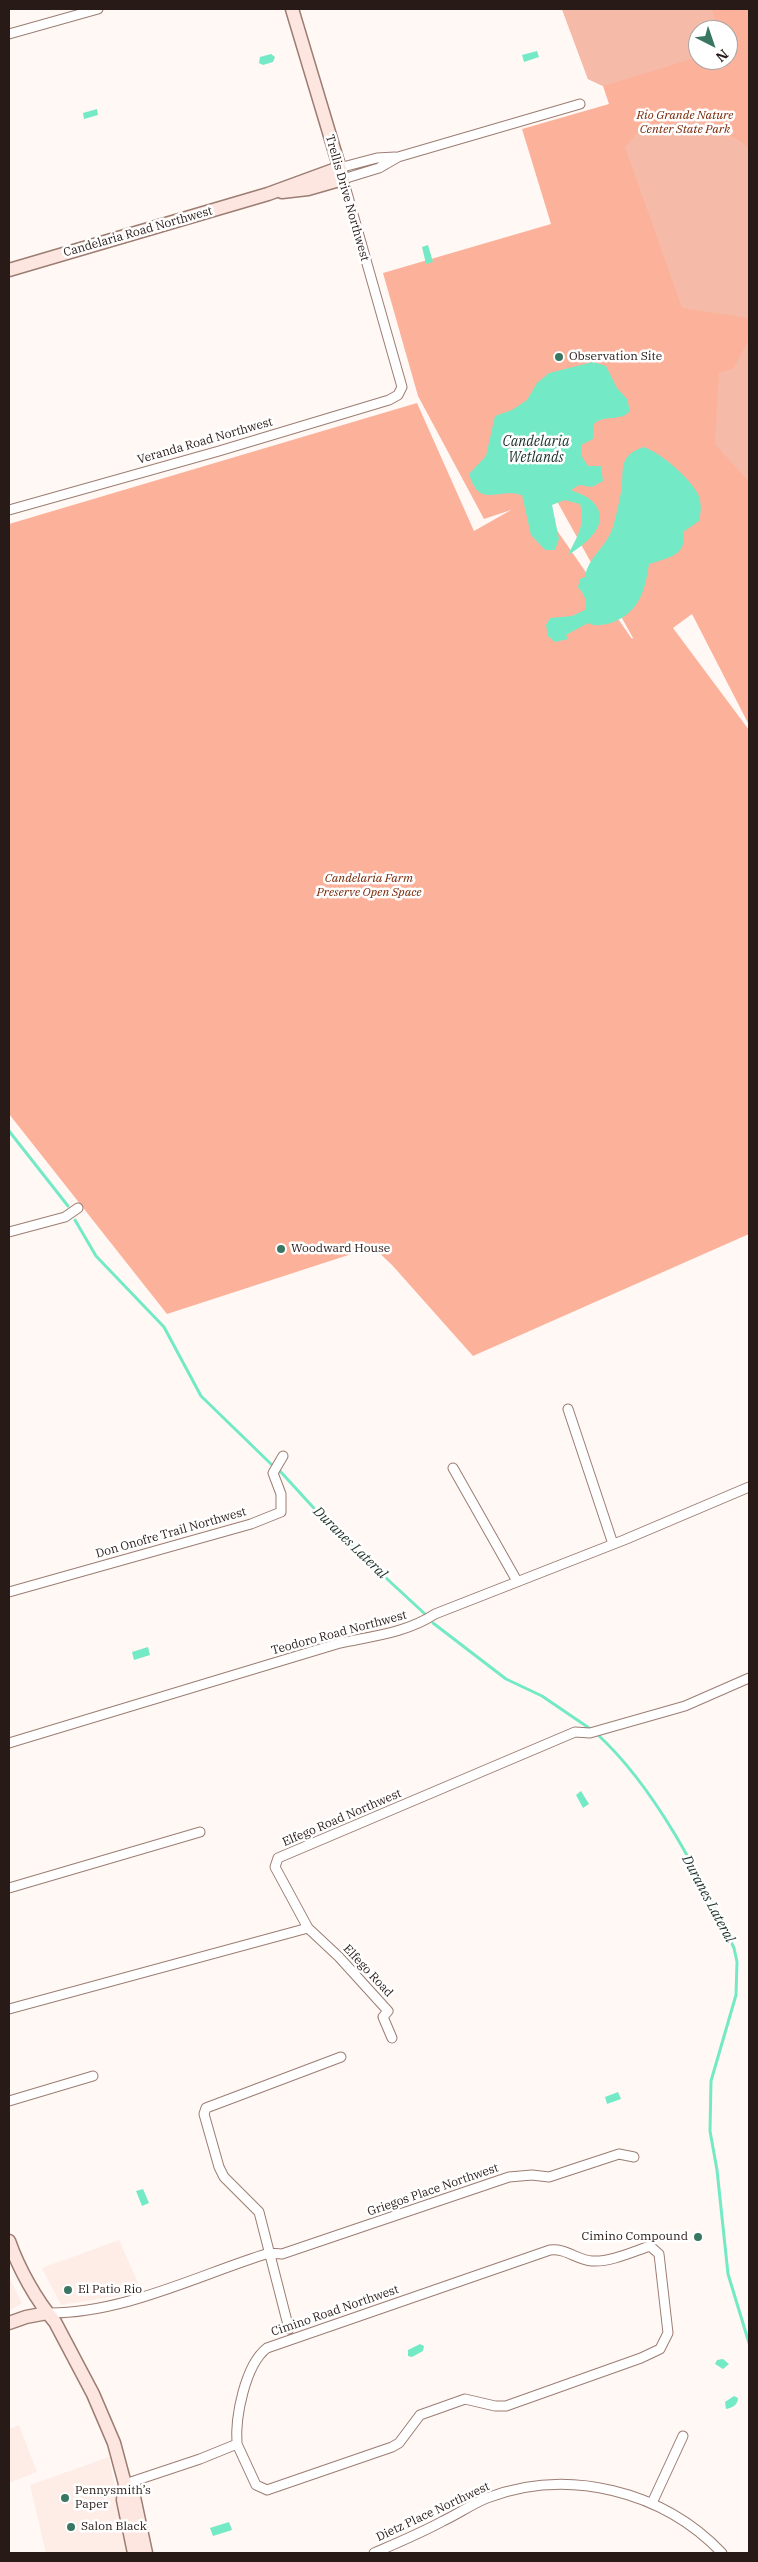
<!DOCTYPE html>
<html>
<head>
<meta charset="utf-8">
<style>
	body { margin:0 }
	#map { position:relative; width:758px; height:2562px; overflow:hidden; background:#fff8f5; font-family:"IBM Plex Serif",serif }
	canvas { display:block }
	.frame { position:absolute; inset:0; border:10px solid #281b17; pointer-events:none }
	.north { position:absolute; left:688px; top:20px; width:50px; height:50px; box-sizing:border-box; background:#fff; border:1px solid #a9a4a2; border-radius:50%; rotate:139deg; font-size:14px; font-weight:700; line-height:20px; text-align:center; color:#281b17 }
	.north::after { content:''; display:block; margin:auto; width:18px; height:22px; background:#397763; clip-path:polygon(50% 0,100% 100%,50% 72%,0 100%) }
</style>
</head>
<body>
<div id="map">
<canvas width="758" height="2562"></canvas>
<div class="frame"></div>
<div class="north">N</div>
</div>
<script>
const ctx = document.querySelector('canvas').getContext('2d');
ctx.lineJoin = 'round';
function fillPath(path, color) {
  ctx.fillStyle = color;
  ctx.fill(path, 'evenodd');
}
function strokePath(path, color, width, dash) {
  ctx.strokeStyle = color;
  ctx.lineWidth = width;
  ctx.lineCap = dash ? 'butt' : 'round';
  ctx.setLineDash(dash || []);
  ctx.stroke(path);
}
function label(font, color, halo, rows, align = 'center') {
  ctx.font = font + ' "IBM Plex Serif",serif';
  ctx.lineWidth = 5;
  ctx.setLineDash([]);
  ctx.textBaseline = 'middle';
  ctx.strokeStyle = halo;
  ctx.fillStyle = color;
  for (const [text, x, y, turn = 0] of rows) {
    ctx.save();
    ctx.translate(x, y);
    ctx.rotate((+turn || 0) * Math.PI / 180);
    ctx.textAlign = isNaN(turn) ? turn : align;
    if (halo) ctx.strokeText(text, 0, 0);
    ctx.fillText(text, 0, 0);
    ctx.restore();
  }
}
fillPath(new Path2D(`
	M119,2240L142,2292L61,2305L42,2268Z
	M9,2277L22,2303L9,2311Z
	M19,2425L37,2472L9,2483V2429Z
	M109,2457L128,2553H46L30,2485Z`), '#feede7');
fillPath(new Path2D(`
	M562,9H749V725L692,614L673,628L749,730V1234L473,1356L392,1265L373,1247L167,1314L9,1114V524L417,403L474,531L511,510L484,519L418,396L383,273L551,224L522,129L609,104L603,86L588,79ZM698,30H728V60H698ZM553,494L633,638L632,639L536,500Z`), '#fcb29a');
fillPath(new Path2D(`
	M562,9H712L717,30H698V57L603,86L588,79Z
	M689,111C696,117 703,124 711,129C726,139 735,132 749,150V318L682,308L625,147L646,123L671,124Z
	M749,339V482L715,444L719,373L733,369Z`), '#f5bba8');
fillPath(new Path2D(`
	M537,51L539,57L524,62L522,55Z
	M271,54L275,57L273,62L263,65L259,63L260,57Z
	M97,109L98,115L84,119L83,113Z
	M428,245L433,262L426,264L422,247Z
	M593,362L606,366L617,388L627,399L630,411C621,422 604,414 594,424L593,439L581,445V455L588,466H601L603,481L592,487L579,485L571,490C578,493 587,496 592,501C614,523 586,544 568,555C577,537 586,524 580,504L565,500L552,505L559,539L555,550H545L531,535L522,495C497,487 480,510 469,474L486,456L495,416L512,410L527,400L537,383L549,373Z
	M643,447C659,451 690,478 698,494C702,503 701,513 699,521L683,532C688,556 667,558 649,564C645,591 639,613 611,623C604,625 595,627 588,623L566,635L568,639L555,642L548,636L546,625L550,618L572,616L585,610C588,601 584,594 578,587L580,579L585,577C588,556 609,546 614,523C617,513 619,502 621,492C625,471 616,457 643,447Z
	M148,1647L150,1655L134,1660L132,1652Z
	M581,1791L589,1804L583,1808L576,1795Z
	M618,2092L621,2099L607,2104L605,2097Z
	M143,2189L149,2203L142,2206L136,2191Z
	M420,2344L424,2346L423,2351L412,2357L408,2356V2350Z
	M723,2359L729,2364L723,2369L715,2364L717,2360Z
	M734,2396L738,2398C738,2405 732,2408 726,2409L725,2402Z
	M229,2522L232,2530L213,2536L210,2528Z`), '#73eac5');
strokePath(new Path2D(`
	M9,1131L68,1206
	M75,1220L96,1256L164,1327L201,1396L271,1464
	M279,1470L333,1529L425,1614
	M433,1623L506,1679L542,1696L592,1730
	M597,1734C656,1788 700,1876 734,1948L737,1962L736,1995L711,2081L710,2131L717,2170L728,2274L749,2343`), '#73eac5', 3);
const street = new Path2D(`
	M9,34L98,9
	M339,168L377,158L395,157
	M9,510L219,451L389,400L398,395L402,387L343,179L379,168L398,157L580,104
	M9,1232L65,1217L78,1208
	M568,1409L613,1544
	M453,1468L517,1581
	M9,1592L251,1524L281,1512V1494L273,1473L283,1456
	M9,1743L340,1643C373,1636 406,1633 435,1614L624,1540L749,1487
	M9,1888L200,1832
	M308,1928L339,1957L388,2011L383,2017L392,2038
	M9,2009L308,1928L275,1867L278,1858L575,1732L590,1733L685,1706L749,1678
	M9,2101L93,2076
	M47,2313C123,2314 198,2275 269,2253L282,2254L509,2177L532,2175L549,2177L619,2154L634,2157
	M289,2329L259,2212L224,2177L219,2167L204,2114L206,2108L341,2057
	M125,2484L200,2459L237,2444C235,2417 245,2365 267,2348L550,2250C566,2248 577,2260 592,2261C611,2262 632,2252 650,2246L659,2254L668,2333L660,2349L641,2358L506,2406H495L465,2399L420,2415L399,2443L392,2447L267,2490L256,2485L237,2444
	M652,2503L683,2436
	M374,2553C397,2543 421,2533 443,2521C458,2514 472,2504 487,2498C568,2467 663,2491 722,2553`);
const secondary = new Path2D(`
	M282,192L308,189L343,179L292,9
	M9,270L268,194L339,168
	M9,2241C19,2269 36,2300 55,2322L93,2394L114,2443L125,2484L134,2497L146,2553
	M9,2323L26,2317L47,2313
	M125,2484L123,2500L134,2553`);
strokePath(street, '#9c7d72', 11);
strokePath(secondary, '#9c7d72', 15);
strokePath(street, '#fff', 9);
strokePath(secondary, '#fce6df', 12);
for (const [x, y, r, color] of [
	[559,357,5,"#397763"],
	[281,1249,5,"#397763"],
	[698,2237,5,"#397763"],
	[68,2290,5,"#397763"],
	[65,2498,5,"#397763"],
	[71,2527,5,"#397763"]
]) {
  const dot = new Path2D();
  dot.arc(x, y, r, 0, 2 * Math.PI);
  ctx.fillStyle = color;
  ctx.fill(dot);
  strokePath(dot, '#fff', 2);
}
label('italic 12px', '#772504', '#fff', [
	["Rio Grande Nature",685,116],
	["Center State Park",685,130],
	["Candelaria Farm",369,879],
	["Preserve Open Space",369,893]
]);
label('12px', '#281b17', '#fff', [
	["Trellis Drive Northwest",347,198,74],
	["Candelaria Road Northwest",138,232,-16],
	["Veranda Road Northwest",205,441,-16],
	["Don Onofre Trail Northwest",171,1533,-16],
	["Teodoro Road Northwest",339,1633,-15],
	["Elfego Road Northwest",342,1818,-23],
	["Elfego Road",368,1971,47],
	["Griegos Place Northwest",433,2190,-19],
	["Cimino Road Northwest",335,2311,-19],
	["Dietz Place Northwest",433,2512,-25]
]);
label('12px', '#281b17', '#fff', [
	["Observation Site",569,357],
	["Woodward House",291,1249],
	["Cimino Compound",688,2237,"right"],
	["El Patio Rio",78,2290],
	["Pennysmith’s",75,2491],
	["Paper",75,2505],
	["Salon Black",81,2527]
], 'left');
label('italic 14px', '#1b3029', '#fff', [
	["Candelaria",536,442],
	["Wetlands",536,458],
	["Duranes Lateral",350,1543,44],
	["Duranes Lateral",708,1899,62]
]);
</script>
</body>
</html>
